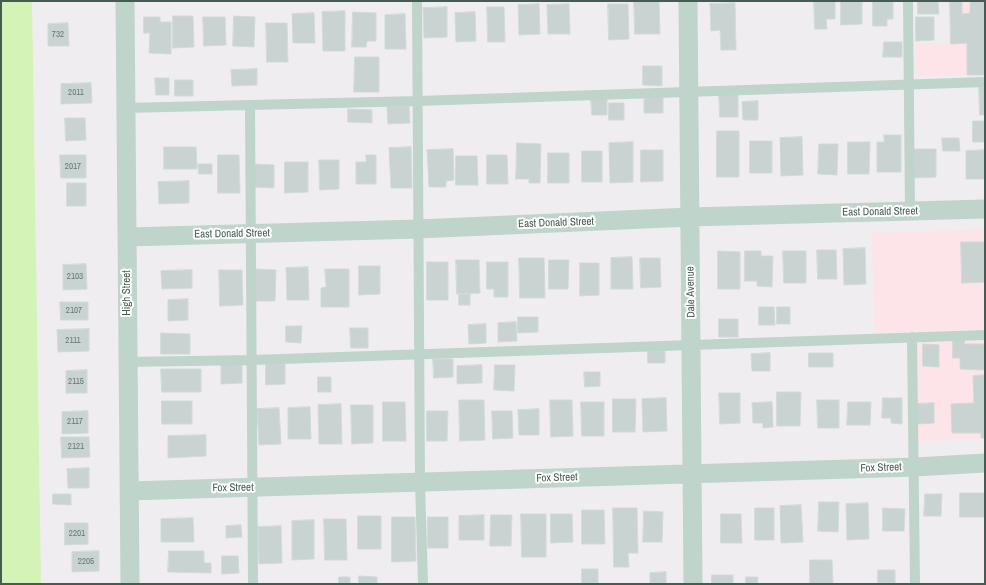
<!DOCTYPE html>
<html>
<head>
<meta charset="utf-8">
<style>
	body { margin:0 }
	#map { position:relative; width:986px; height:585px; overflow:hidden; background:#f0edf0; font-family:"Archivo Narrow",sans-serif }
	canvas { display:block }
	.frame { position:absolute; inset:0; border:2px solid #445c52; pointer-events:none }
</style>
</head>
<body>
<div id="map">
<canvas width="986" height="585"></canvas>
<div class="frame"></div>
</div>
<script>
const ctx = document.querySelector('canvas').getContext('2d');
ctx.lineJoin = 'round';
function fillPath(path, color) {
  ctx.fillStyle = color;
  ctx.fill(path, 'evenodd');
}
function strokePath(path, color, width, dash) {
  ctx.strokeStyle = color;
  ctx.lineWidth = width;
  ctx.lineCap = dash ? 'butt' : 'round';
  ctx.setLineDash(dash || []);
  ctx.stroke(path);
}
function label(font, color, halo, rows, align = 'center') {
  ctx.font = font + ' "Archivo Narrow",sans-serif';
  ctx.lineWidth = 4;
  ctx.setLineDash([]);
  ctx.textBaseline = 'middle';
  ctx.strokeStyle = halo;
  ctx.fillStyle = color;
  for (const [text, x, y, turn = 0] of rows) {
    ctx.save();
    ctx.translate(x, y);
    ctx.rotate((+turn || 0) * Math.PI / 180);
    ctx.textAlign = isNaN(turn) ? turn : align;
    if (halo) ctx.strokeText(text, 0, 0);
    ctx.fillText(text, 0, 0);
    ctx.restore();
  }
}
fillPath(new Path2D(`
	M949,1H985V75L915,76V44L949,43Z
	M985,229V330L875,333L872,233Z
	M985,340V439L918,441L917,342Z`), '#fde4e8');
fillPath(new Path2D(`
	M1,1H32L41,584H1Z`), '#d4f3b6');
const building = new Path2D(`
	M634,1H659L660,34H635Z
	M814,1H835V19H826L827,29H815Z
	M841,1H862V24L841,25Z
	M873,1H893V19H887V26H873Z
	M918,1H938L939,14H918Z
	M950,1H962V14L970,13V1H985V75H967V43L951,44Z
	M735,3L736,50H721L720,30L711,31L710,4Z
	M539,4L540,34L519,35L518,5Z
	M569,4L570,34H548L547,5Z
	M608,4H628L629,39L609,40Z
	M447,7V37L424,38L423,8Z
	M487,7H504L505,42H488Z
	M345,11V51H323L322,12Z
	M353,12L376,13V41H367L366,47H352Z
	M475,12L476,41L456,42L455,13Z
	M314,13L315,43H293L292,14Z
	M405,14L406,49H385V15Z
	M173,16H193L194,47L173,48Z
	M234,16L255,17L254,47L233,46Z
	M144,17H160V22H171V54L149,53L150,33H144Z
	M203,17H225L226,45L204,46Z
	M916,17H934V40L916,41Z
	M68,23L69,46H48V24Z
	M266,23H287L288,62H267Z
	M884,42H902V57H883Z
	M355,57H379V92H354Z
	M643,66H662V86L643,85Z
	M257,69V85L232,86L231,70Z
	M155,78H169V95H156Z
	M175,80H193V96H175Z
	M91,83L92,103L61,104V84Z
	M979,87H985V115H980Z
	M719,95H738V117H720Z
	M663,96V113H644V97Z
	M591,99H607V115H592Z
	M758,101V120H743L742,102Z
	M609,103H624V120H609Z
	M409,106L410,123L388,124L387,107Z
	M348,109L372,110V123L348,122Z
	M65,118H85L86,140L66,141Z
	M973,121H985V142H973Z
	M717,131H739V177H717Z
	M884,135H901V172H877V142H884Z
	M802,137L803,175L781,176L780,138Z
	M942,138H959L960,151H943Z
	M750,141H772V173H750Z
	M633,142V182L610,183L609,143Z
	M848,142H870L869,174H848Z
	M517,143L541,144L540,183H529V179H516Z
	M819,144H838L837,175L818,174Z
	M164,147H196L197,169H164Z
	M411,147L412,188H391L389,148Z
	M453,149L454,180L446,181V187H429L427,150Z
	M914,149H936V177L914,178Z
	M641,150H663V181L641,182Z
	M985,150V179H966V151Z
	M582,151H602V182H582Z
	M548,153H569V183H548Z
	M60,155H86V178H61Z
	M218,155H239L240,193H218Z
	M366,155H376V184H356V162H366Z
	M487,155H507L508,184H487Z
	M456,156H477L478,185H456Z
	M319,160H339V189L320,190Z
	M285,162H308V192L285,193Z
	M198,164H212V174H199Z
	M254,164L274,165V188L254,187Z
	M189,181V203L159,204L158,182Z
	M67,183H86V206H67Z
	M961,242H985V282L962,283Z
	M865,248L866,284L844,285L843,249Z
	M817,250H836L837,279H818Z
	M718,251L740,252V289H718Z
	M745,251H761V256H773L772,287L757,286V281H745Z
	M783,251H806V283H784Z
	M632,257L633,289H611V258Z
	M519,258H544L545,298H520Z
	M640,258H660L661,287L641,288Z
	M456,260H479L480,293L457,294Z
	M549,260H569L568,289H549Z
	M427,262H448V300H427Z
	M487,262H508V297H494V289H487Z
	M580,263H599V295L580,296Z
	M86,264L87,289L63,290V265Z
	M359,266H380V294L359,295Z
	M308,267L309,300H287L286,268Z
	M256,269L276,270L275,301H255Z
	M325,269H349V307H321V288L326,287Z
	M192,270V288L162,289L161,271Z
	M219,270H242L243,305L220,306Z
	M459,294H470V305H459Z
	M188,299V320L168,321V300Z
	M60,302H88V320H61Z
	M759,307H774L775,325H759Z
	M777,307H790V324H777Z
	M518,317H538V332L518,333Z
	M719,319H738V337H719Z
	M516,322L517,341L498,342V323Z
	M486,324V343L469,344L468,325Z
	M286,326H302L301,343L286,342Z
	M350,328H368V348H351Z
	M89,329V351L58,352L57,330Z
	M161,333L190,334V354H161Z
	M953,340H965L964,344H985V370L960,369V358H953Z
	M923,344L939,345V367L923,366Z
	M648,351H665V363H648Z
	M770,353V371H752L751,354Z
	M809,353H833V367H809Z
	M433,359H453V377L434,378Z
	M242,364V383L221,384V365Z
	M266,364H285V384L266,385Z
	M482,365V383L457,384V366Z
	M495,365H515L514,391L494,390Z
	M161,369H201V392H162Z
	M87,370V393H66V371Z
	M584,372H600V386L585,387Z
	M985,375V438H981V433H952L951,404L974,403L973,376Z
	M318,377H331V392H318Z
	M777,392H801L800,426H777Z
	M719,393H740V423L720,424Z
	M666,398L667,431L643,432L642,399Z
	M883,398H902V424L891,423V418H882Z
	M613,399H636L635,432H613Z
	M459,400H484L485,440L460,441Z
	M550,400H572L573,436L551,437Z
	M817,400H839V428H818Z
	M162,401H192V424H162Z
	M383,402H405L406,441H383Z
	M581,402H604V436H582Z
	M772,402L773,427L763,428V423H753L752,403Z
	M848,402H871L870,425H847Z
	M934,403V423L917,424L916,404Z
	M341,404L342,444H319L318,405Z
	M351,405H373V443L352,444Z
	M310,407L311,439H288V408Z
	M279,408L281,444L259,445L257,409Z
	M539,409V435H519L518,410Z
	M88,411V433L62,434V412Z
	M427,411H448L447,441H427Z
	M492,411H512L513,438L493,439Z
	M206,435V456L168,458V436Z
	M61,437H89L90,457L62,458Z
	M89,468V488H68L67,469Z
	M960,493H985V517H960Z
	M53,494H71V505L53,504Z
	M925,494H942L941,516H924Z
	M819,502H839L838,532L818,531Z
	M868,503L869,539L847,540L846,504Z
	M801,505L803,542L781,543L780,506Z
	M613,508H637L638,553H628L629,567H614Z
	M755,508H774V540H755Z
	M883,508L905,509L904,531H883Z
	M582,510H604L605,544H582Z
	M644,511L663,512L662,542H643Z
	M521,514H546V557H522Z
	M551,514H572L573,542L551,543Z
	M721,514H741L742,543H721Z
	M484,515V540H459V516Z
	M491,515H512L511,546H490Z
	M358,516H381V549H358Z
	M392,517H415L416,561L392,562Z
	M428,517H448V548H428Z
	M193,518L194,542H161V519Z
	M324,519H346L347,560H325Z
	M314,520V559L292,560V521Z
	M65,523H88V544L65,545Z
	M241,525L242,537L226,538V526Z
	M281,526L282,563L259,564L258,527Z
	M99,551V571L72,572V552Z
	M169,551H204V563H211V573L168,572Z
	M222,556H238L239,573L222,574Z
	M810,560H832L833,584H810Z
	M582,569H598V584H582Z
	M878,570H895V583H878Z
	M666,572V584H650V573Z
	M712,575H733V584H712Z
	M359,576L377,577V584H359Z
	M339,577H350V584H339Z
	M746,577H758L757,584H746Z`);
fillPath(building, '#c9d3d1');
strokePath(building, '#d0dad8', 1);
strokePath(new Path2D(`
	M417,1L420,483L423,584
	M908,1L910,211
	M250,105L253,584
	M125,108L418,101L985,82
	M912,337L915,584
	M127,362L252,360L985,335`), '#bfd4cb', 10);
strokePath(new Path2D(`
	M125,1L130,584
	M688,1L693,584
	M127,237L418,229L690,217L985,209
	M129,491L915,467L985,463`), '#bfd4cb', 19);
label('9px', '#657a72', null, [
	["732",58,35],
	["2011",76,93],
	["2017",73,167],
	["2103",75,277],
	["2107",74,311],
	["2111",73,341],
	["2115",76,382],
	["2117",75,422],
	["2121",76,447],
	["2201",77,534],
	["2205",86,562]
]);
label('11px', '#445c52', '#fff', [
	["East Donald Street",880,212,-1],
	["East Donald Street",556,223,-2],
	["East Donald Street",232,234,-1],
	["Dale Avenue",691,292,-91],
	["High Street",127,293,-90],
	["Fox Street",881,468,-2],
	["Fox Street",557,478,-2],
	["Fox Street",233,488,-1]
]);
</script>
</body>
</html>
